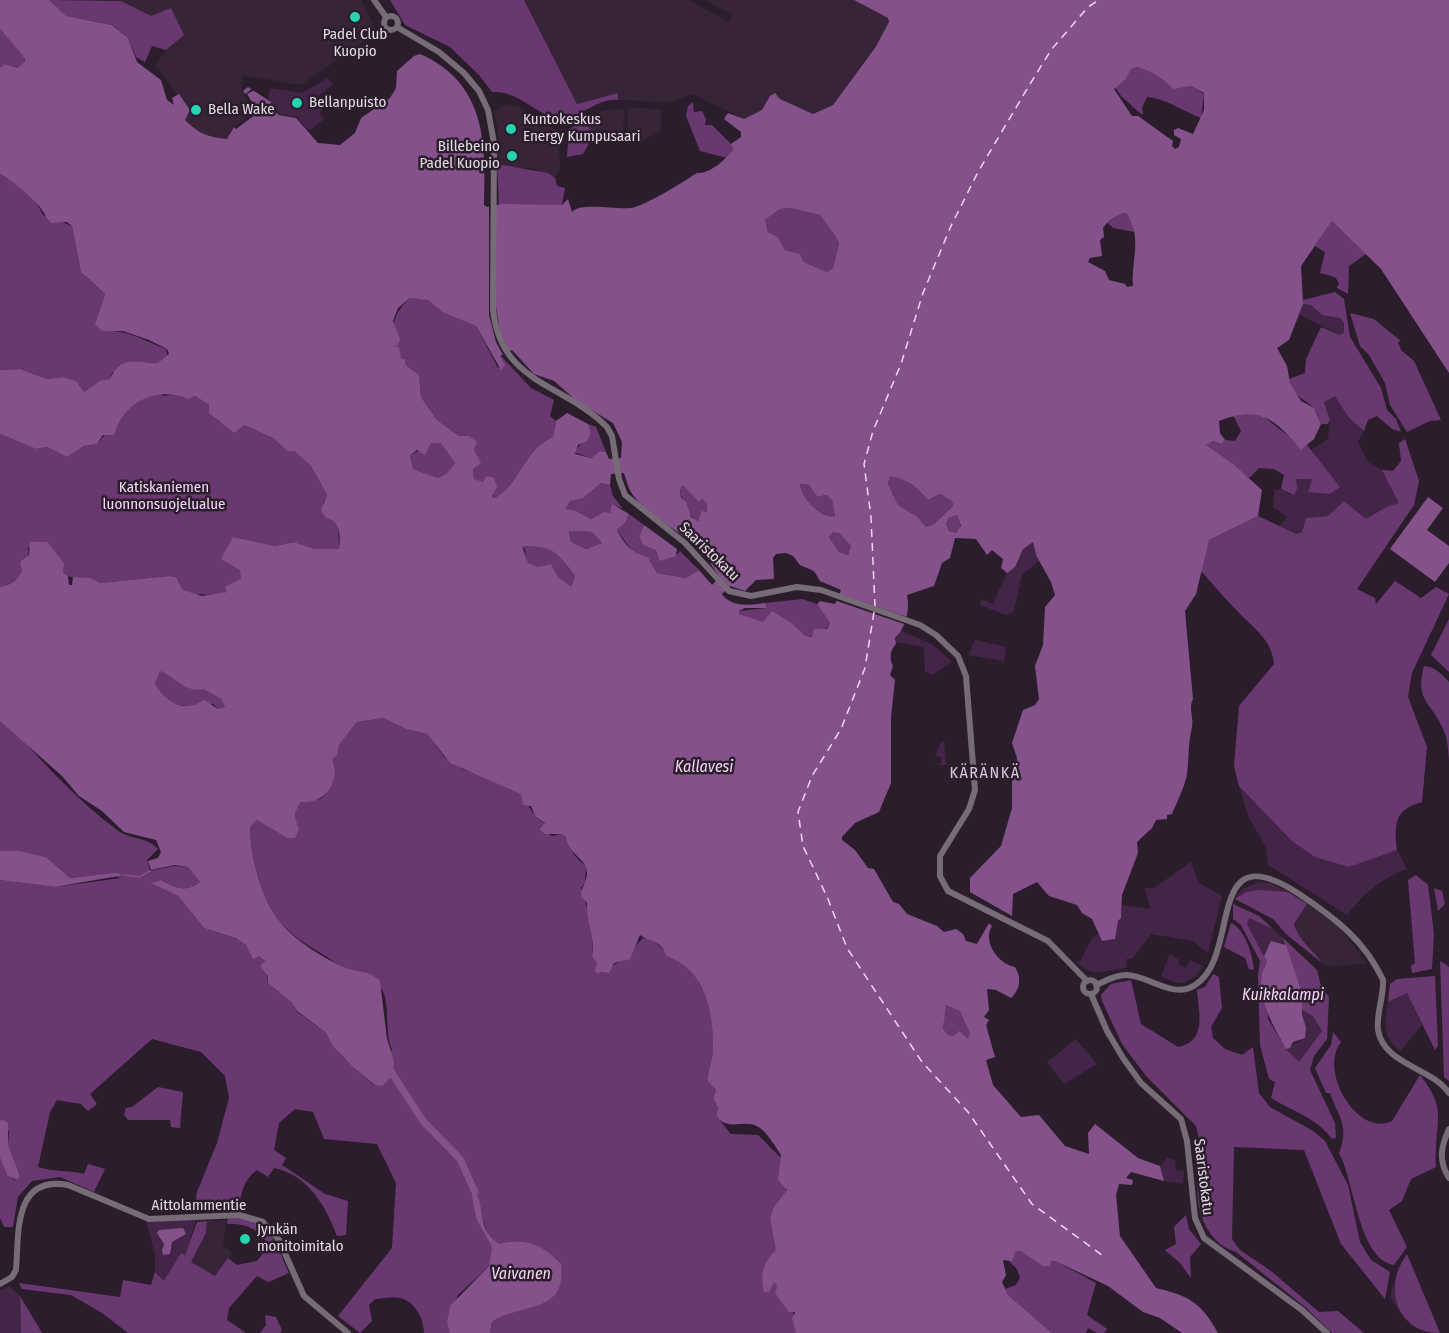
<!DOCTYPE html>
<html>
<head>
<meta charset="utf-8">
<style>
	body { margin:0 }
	canvas { display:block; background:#2b1d2c }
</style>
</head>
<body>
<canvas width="1449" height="1333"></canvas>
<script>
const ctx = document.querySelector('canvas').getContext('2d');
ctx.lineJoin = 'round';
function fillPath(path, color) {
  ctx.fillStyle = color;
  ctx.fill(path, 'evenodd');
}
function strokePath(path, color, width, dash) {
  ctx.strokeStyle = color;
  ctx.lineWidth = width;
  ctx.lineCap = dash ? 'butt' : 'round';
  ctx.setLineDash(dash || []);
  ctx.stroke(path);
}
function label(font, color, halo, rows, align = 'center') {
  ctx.font = font + ' "Fira Sans Condensed",sans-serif';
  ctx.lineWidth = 5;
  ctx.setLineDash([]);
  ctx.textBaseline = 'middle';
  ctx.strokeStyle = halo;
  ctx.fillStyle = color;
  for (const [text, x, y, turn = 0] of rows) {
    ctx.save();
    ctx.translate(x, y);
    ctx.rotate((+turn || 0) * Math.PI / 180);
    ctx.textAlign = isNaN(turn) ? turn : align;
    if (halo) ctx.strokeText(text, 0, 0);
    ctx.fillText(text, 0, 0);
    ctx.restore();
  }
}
fillPath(new Path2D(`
	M101,0H361L377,32L301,85L242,75L241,90L257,110L227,139L207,137L193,129L185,120L190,110L155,65L166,50L184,35L121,1Z
	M524,0H689L728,22L733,15L706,0H854L888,18L889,22L875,48L833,105L813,114L780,99L777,94L762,110L744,119L693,94L671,102L618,100V93L577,104Z
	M506,104L519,107L558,132L560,167L555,178L532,168H508L497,164L498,130L494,111Z
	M624,108L623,142L590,141L603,111Z
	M628,108L661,109V131L642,141L628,142Z
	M1307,904L1341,928L1367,964L1326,966L1322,963L1309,945L1297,936L1294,924Z
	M227,1220L223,1245L232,1253L215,1276L191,1262L206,1233L207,1221Z`), '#372439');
fillPath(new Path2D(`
	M328,78L333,85L318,96L324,105L320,113L324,119L311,130L307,129L297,117L280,114L268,98L270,88L302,93Z
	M603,111L593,136L585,121Z
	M1303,304L1311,305L1322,315L1340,318L1344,323V333L1339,335L1299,314Z
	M1335,395L1349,418L1364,431L1358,442L1368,462L1382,470L1400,503L1388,506L1366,519L1344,501L1328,516L1306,518L1302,532L1296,534L1279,527L1287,517L1273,507L1274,490L1281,489L1290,495L1296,479H1312L1308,492L1339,487L1311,450L1328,439L1330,420L1324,402Z
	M1033,541L1036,547L1034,552L1040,560L1022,575L1014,611L1006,615L980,605L981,599L993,604L1007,573L1023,549Z
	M900,630L933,645L952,662L932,675L925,672L924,647L895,642Z
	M975,640L1006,647L1004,661L968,655Z
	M944,741L946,764L953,765H934L941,764V757L935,756L941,742Z
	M1239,786L1265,811L1349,867L1397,850L1407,869C1382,878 1363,894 1347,915L1268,865L1266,847L1249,818Z
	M1191,862L1199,883L1222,896L1208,953L1193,941L1151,934L1132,959H1126L1127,968C1102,970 1095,980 1075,961H1080L1091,940L1098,933L1100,937C1116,929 1121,923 1122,905L1150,909L1145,888H1154Z
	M1259,882L1270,883L1288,892H1246L1235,899L1241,890Z
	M1249,918L1273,929L1282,937V944L1277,943L1266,950L1264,956L1247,924Z
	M1170,954L1179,960L1178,964L1186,968L1190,960L1203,966L1196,976L1184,983L1173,982L1161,976Z
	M1407,993L1422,1025L1400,1051C1382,1037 1384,1022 1388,1002Z
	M1302,1010L1313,1016L1322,1031L1299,1062L1286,1049L1302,1039L1304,1019Z
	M1076,1039L1097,1064L1064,1084L1047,1062Z
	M1167,1158L1176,1161L1175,1167L1177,1171L1184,1170L1183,1184L1164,1181L1160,1166Z
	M196,1219L185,1256L181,1253L164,1282L155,1272V1255L146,1220Z
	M1399,1266L1398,1307L1402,1316L1390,1296Z
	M9,1286L20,1296L21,1333H0V1290Z`), '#432547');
fillPath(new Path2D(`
	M49,0L121,1L151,16L171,8L184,35L166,50L152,46L145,62L136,57L128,38L113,25L65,16Z
	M390,0H524L577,104L618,93V100C597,98 581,118 561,118C536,117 522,91 492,92L479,75L450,47L405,25Z
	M0,29L25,57L23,65L19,68L5,64L0,67Z
	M1137,67C1145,69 1162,77 1169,82L1171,87L1190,86L1204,94L1201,118C1186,112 1161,97 1147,97L1142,108L1143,115L1140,113L1121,96L1115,87L1126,79L1131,69Z
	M693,102L694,112L702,111L706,119L705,125H712L731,144L733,150L727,158L700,151L686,116L688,106Z
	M585,121L593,136L583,154L567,157L569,129Z
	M497,164L548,173L555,178L557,186L565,188L562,205H499Z
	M0,174C17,184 36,197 43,215L72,226L80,267L86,277L105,294L98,315L102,331C127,329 144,341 166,349L168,358L158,363L141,362L112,373L110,379L101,380L84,392L76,381L63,377L47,379L20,369L0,370Z
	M790,208L820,215L836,237L839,243L833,268L827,272L804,262L800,254L785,250L778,237L768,232L765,220L780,209Z
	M1126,213L1133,223L1134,232L1113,228L1108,223L1118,214Z
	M1332,221L1366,254L1349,266L1348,294L1337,288L1339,283L1335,277L1320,273L1325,252L1315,246Z
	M1335,292L1344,299L1350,337L1381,388L1387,410L1396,419L1401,432L1392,429L1377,416L1368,420L1364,431L1349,418L1335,396L1324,402L1330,420L1328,424H1321C1319,420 1318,414 1315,410C1307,399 1294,399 1289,379L1305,373L1306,359L1321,327L1339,335L1344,333V323L1340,318L1322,315L1311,305L1303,304V300Z
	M410,298L429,299L442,312L476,326L498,368L502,362L500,355L531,388L554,400L550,416L556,421L553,437C522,451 522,482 495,498L483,482L474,480L473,469L459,436L437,420L421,397L419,375L406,365L405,359L401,358C389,334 390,316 410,298Z
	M1350,313L1374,319L1401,341L1398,342L1401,350L1414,361L1441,420L1430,421L1407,432L1390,405L1385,383L1369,355L1360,346Z
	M157,393L164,396L176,393L189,399L195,396L209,405L218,421L230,427L244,425L273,438L287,451H294L311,466L327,495L323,503L338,525L339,549H315L294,542L275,546L233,537L235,565L241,571V579L227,592L219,595L190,594L183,590L176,577L169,576L100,583C90,578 82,579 72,577C56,574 41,556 28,547C31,564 18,584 0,587V434L36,449L47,447L67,457L84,446L97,444L130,407L147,395Z
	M1240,412L1259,413L1291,438L1301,450L1307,445L1340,487L1330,494L1308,492L1312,479H1296L1297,489L1294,495L1281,489L1284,475L1274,469L1259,468L1249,478L1205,445L1213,441L1220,444L1225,440L1235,441L1241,431L1233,415Z
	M588,424L596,427L606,452L600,451L591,458L574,452L591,433Z
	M1405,439L1419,481L1414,505L1357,589L1375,598L1376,604L1395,581L1421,598L1436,587L1449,594L1412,673L1408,697L1427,747L1422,802C1394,809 1394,825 1397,850L1349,867L1315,857L1292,841L1239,786L1234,766L1239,706L1274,664C1272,641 1257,631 1241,615C1227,601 1214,585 1200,570L1209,540L1258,516L1296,534L1302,532L1306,518L1328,516L1344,501L1366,519L1388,506L1399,503L1382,470L1393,471L1401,461L1399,443Z
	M431,443H442L455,463L446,474L438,478L413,469L410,456Z
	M890,475C907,480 916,486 928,500L940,494L952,501L953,506L934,524L926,527L918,517L898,505L888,484Z
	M601,483L610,485L613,496L623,509L617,506L610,513H604L591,519L576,511L566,510L570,501C584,498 589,490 601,483Z
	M800,484L809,485L817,497L826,495L832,500L835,516C822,520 801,498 800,484Z
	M683,485L699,501L701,498L707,504L708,512L697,521C687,515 681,500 680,488Z
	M629,514L644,525L639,538L643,545L676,556L680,551L699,570L686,578L657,573L648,557L634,554L617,530L626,522Z
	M957,515L961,527L956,533L949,531L946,523L949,518Z
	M569,531L592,532L602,543L586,549L571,542Z
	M833,531L839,533L851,546L848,555L839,552L829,537Z
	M521,546C554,547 555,550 575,576L571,588L558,577L551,564L538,567L527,563L525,549Z
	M802,599L817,604L830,623C825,632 815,637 805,637L794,625L763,623L739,614V611L767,608L765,603Z
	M1449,619V672L1431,655Z
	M1424,666C1435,666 1442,675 1449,682V760C1448,750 1448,740 1444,731C1433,703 1414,702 1424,666Z
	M160,670C176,677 184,692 204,688L221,699L225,707L218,709L213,704C186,707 170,710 155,684Z
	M0,715C36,755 74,798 117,830C130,840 146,836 158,849L147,860L150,871L173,866L188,867L200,882C185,893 176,888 161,880L152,883L178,896L204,928L234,938L246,945L252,955L259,956L266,962L268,983L291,1002L296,1011L326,1033L342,1056L374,1085L392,1050C384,1033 391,1001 381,988C367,969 366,975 347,969C339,966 331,959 324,955C309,946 294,937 283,925C263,905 250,855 250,827L257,820L287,838H295L296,809L301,802L320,799L326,794L333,757L339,745L357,722L383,718L406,729L427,734L445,758L464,770L480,774L521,794L535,816L545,824L539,828L552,836L561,834L566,837L574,855L586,867L585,883L581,888C587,902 595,944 592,957L597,963L599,974L622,960L643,938C658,940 661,949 672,958C677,962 683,963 688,968C709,989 715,1023 713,1050C712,1062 707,1071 708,1082L716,1090L713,1098L718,1108L716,1116L731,1134L758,1135L781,1158L788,1205L793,1314L801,1333H490L492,1322C505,1313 529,1306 545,1302L488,1233L474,1198L476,1218L493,1246L489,1266L458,1295L447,1324L450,1333H424C424,1319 415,1301 400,1298C393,1296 382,1299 375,1299L369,1305L372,1321L360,1333L338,1316L392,1248L396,1183L377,1144L324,1139L313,1112L295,1109L279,1123L274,1150L286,1158L282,1165L325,1194L348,1201L346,1235L337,1236C326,1206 308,1175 274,1168L268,1177L257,1170C243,1180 241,1194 239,1209L194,1212L197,1192L217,1143L229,1098L225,1076L201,1052L152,1039L90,1094L97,1104L88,1111L81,1104L57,1100L50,1112L38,1167C53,1172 69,1170 84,1174L88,1164L105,1169L94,1192L60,1177L32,1181L18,1197L13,1227H4L0,1218V1158L13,1179L18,1180L20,1176L8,1144L9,1132L3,1121H0V880L55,887L121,878L109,874L70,878L46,857L20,851H0Z
	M1416,875L1428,885L1434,934L1432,969L1412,973L1411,966L1415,963L1408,880Z
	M1434,888L1442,891L1445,904L1438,911Z
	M1259,890L1288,892L1307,904L1294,924C1298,940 1313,949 1322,963L1287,935L1273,919L1235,899L1246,892Z
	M1233,904L1259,916L1273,929L1249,918L1247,924L1267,962L1268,1019L1286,1049L1299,1062L1322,1031L1313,1016L1302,1010V993L1282,937L1317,970L1321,986L1329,997L1327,1039L1314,1056L1310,1070L1335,1123L1336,1138L1332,1139C1317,1118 1292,1111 1271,1098L1275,1082L1269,1079L1260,1045L1258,976L1260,961L1241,925L1233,919Z
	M1231,923C1245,929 1253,956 1254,970L1249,969L1245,958L1224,947Z
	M1440,961L1449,967V1081L1444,1077Z
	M1213,974L1219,977L1222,1008L1211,1027L1213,1038L1225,1049L1242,1055L1253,1047L1259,1093L1270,1107L1313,1131L1325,1141L1348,1185L1360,1242L1371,1260L1390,1272L1385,1299L1341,1244L1304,1150L1234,1147L1232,1239L1240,1250L1271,1271L1319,1312L1338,1311L1364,1333H1332L1304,1306L1236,1252C1200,1242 1189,1191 1204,1160L1196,1126L1146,1076L1122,1044L1102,1001L1101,995L1111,984L1131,980L1141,1024L1178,1047C1207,1042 1199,1013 1197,990L1205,987Z
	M1435,976L1438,1046L1435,1050L1407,993L1388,1002L1390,984L1397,979Z
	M945,1005L960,1010L971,1033L968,1040L949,1035L943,1029Z
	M1333,1032L1341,1042C1318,1071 1358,1138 1392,1121L1420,1075C1449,1112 1434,1119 1436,1167L1411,1179L1402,1201L1389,1210L1407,1247L1394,1265C1358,1259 1355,1182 1339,1153C1350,1127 1338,1116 1330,1093H1326L1315,1068L1331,1045Z
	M158,1087L183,1092L180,1128L171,1127L170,1120H128L124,1115L126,1108L132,1107Z
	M1186,1215L1189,1229L1201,1244L1190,1257L1191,1278L1180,1263L1165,1250L1176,1244L1174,1227Z
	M228,1218C269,1216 275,1241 289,1273L268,1282L257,1276L229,1308L227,1320L246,1333H128L102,1313L71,1295L22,1289L19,1283L120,1297L123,1280L151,1285L155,1272L164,1281L181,1253L185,1255L197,1222L207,1221L206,1233L191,1262L215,1276L228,1258L237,1265L257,1261L269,1246C259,1229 247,1223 227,1224Z
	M1022,1251L1039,1262L1055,1261L1096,1283L1087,1315L1107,1329L1104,1333H1097L1088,1328L1086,1333H1052L1008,1295L1005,1289L1016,1285L1020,1278L1017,1269L1007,1259H1012L1015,1252Z
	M1407,1254L1440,1333C1396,1333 1383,1286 1407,1254Z
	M20,1296L42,1333H21Z
	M265,1315L276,1317L282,1330L280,1333H260L266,1325Z`), '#6a3870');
fillPath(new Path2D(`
	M0,0H49L66,16L112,25L128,38L137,62L161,80L167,100L174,105L172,98L179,94L190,110L185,120C199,134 208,137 227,139L234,127L236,129L257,110L243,91L248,87L271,102V107L279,115L296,118L318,143L340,145L355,133L361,118L390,98L396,88L397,71L414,56L420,54C486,83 486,143 484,205L487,207L502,204L562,205L568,199L572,212C580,202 617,210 631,208C645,206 683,182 697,173C710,174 725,160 733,150L731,144L741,137V132L724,119L728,113L744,119L762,110L770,96L775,93L780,99L813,114L833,105L875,48L889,22L888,18L854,0H1449V373L1381,269L1332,221L1301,266L1303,304L1289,340L1277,348L1287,366L1290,383L1301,401L1314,408L1321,424L1314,439L1301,450C1275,418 1258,405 1219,421L1220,433L1225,440L1221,444L1213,441L1206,445L1233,464L1262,490L1258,516L1209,540L1196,594L1185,611L1193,699C1188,708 1194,717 1192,727C1188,742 1189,758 1187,774C1185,786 1177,802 1172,814L1167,815V819L1156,820L1152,828L1137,842L1138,853L1122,895L1121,918L1118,921L1115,939L1102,941L1092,919L1082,913L1077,905L1049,896L1037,882L1013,894L1012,916L970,892V878L1001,846L1012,808V780L1017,775V758L1012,743L1023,710L1035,705L1039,699L1035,666L1043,645L1045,607L1055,595L1051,582L1036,555L1033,542L1023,549L1015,567L1007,573L1001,568L1003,559L992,550L987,555L976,539L955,538L950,558L942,563L934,586L907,595C910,611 906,627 895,638L896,644C890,650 889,659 893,666L890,675L895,680L891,717V783L879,812L855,823L842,837V840L855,850L868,868L874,869L893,902L899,904L907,914L937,926L944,932L956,929L963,934L966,941L977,944L989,923L992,926C982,941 998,964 1015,967C1022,978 1020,990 1011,998L996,990L987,989L989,1010L984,1017L989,1020L986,1025L995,1057L986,1060L993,1085L1021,1117L1039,1115L1065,1146L1089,1154L1088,1133L1095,1124L1138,1158L1160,1166L1164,1181L1131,1172L1126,1178L1133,1180L1132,1185L1119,1184L1116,1195L1120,1236L1156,1288C1189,1296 1201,1302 1218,1333H1182L1160,1318L1143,1312L1108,1286L1055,1261H1051L1050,1266H1043L1021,1251L1015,1252L1012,1261L1003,1260L1006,1275L1002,1282L1008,1295L1052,1333H796L792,1318L795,1312H789L775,1293L777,1286L774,1282L769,1292H764C760,1273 763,1263 776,1250L770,1218L774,1207L787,1190L778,1180L781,1155C775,1146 768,1134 760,1128C746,1117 729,1133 716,1116L718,1108L713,1098L716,1090L708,1082C707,1071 712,1062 713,1050C714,1023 709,986 686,967C680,962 672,959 666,955C661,940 650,942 640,935L630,959L614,963L609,973L602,972L598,974L595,971L597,963L592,957C596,939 586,923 587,903L581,896C581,888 587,882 587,873C587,859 568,854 566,837L561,834H545L539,829L545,823L535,816L531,806L523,805L521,794L450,763L427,734L406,729L383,718L357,722L339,745L337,755L333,758C332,763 335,767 335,772C333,792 320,803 301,802C294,811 294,818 299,829L295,838H287L257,820L250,827C250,855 262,902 281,923C295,941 325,959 346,968C359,973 369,970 380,981L387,1039L394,1061L393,1075L382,1086L375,1085L352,1066L333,1046L326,1033L296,1010L291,1002L268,983V976L260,966L265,961L259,956L253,959L246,945L235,938L204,928L178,896L151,883L161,880C176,888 185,893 200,882L188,867L174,865L151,870L148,861L158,858L161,852L156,840L124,832L102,811L79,796L62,776L0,721V587C11,585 17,580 22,571L20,562L29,555L30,542H47L64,563L63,573L68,576L69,585H72L73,577L90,578L100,583L169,576L176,577L183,590L202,596L227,592L225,587L241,579L240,570L221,559L233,537L275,546L294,542L315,549H339C341,536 340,520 326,518L321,510L327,495L311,466L294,451H287L273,438L244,425L234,433L209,413V405L195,396L189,399C158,386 124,400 114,435H103L97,444L84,446L67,457L47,447L36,449L0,434V370L20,369L47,379L63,377L76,381L84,392L101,380L110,379C121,354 137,363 158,363L169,354L167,349L149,340L123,331H102L95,324L105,294L81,272L72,226L67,222L51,223C45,217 43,209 37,204C26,192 14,182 0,174V67L5,64L18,68L25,61L24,57L0,29ZM1137,67C1151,71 1165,79 1173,89L1190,86L1204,93V110L1193,134L1178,128L1174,130V135L1181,139L1179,147L1175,149L1172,146L1173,141L1138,116H1132L1114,89L1126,79L1131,69ZM790,208L820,215L836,237L839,243L833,268L827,272L804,262L800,254L785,250L778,237L768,232L765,220L780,209ZM1126,213C1143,236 1131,261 1133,286L1127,287L1125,284L1109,280L1105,271L1088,262L1090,258L1102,256L1100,240L1104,237L1103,228C1108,221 1118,213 1126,213ZM410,298L429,300L442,312L476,326L501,370L505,365L500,356L512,350L534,374L554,381L578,402L613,423L622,442L621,458L609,459L606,452L600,451L591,458L575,454L578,445L587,441L591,433L588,424L567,413L556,421L553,437C522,451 522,482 495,498L492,496L497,487L494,478L486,476L483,482L474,479L473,469L481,463L474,450L477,442L469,436H459L437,420L421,397L419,375L406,365L405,359L401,358L399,348L395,345H398L400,339L393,321L398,308ZM431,443H441L455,463L446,474L438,478L413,469L410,456L417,450L425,455ZM624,473C627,483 629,491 636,499C654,521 684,531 702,554L708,550L714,552V560L710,563L720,577L712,585L699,570L686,578L657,573L648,557C631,553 625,545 617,530L626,522L629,514L612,504L610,513L604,512L591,519L576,511L566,509L570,501L583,498L601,483L610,485L611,474ZM890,476C908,480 916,486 928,500L940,494L952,501L953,506L934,524L926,527L918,517L898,505L888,484ZM800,484L809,485L817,497L826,495L832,500L835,516C821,520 801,497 800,484ZM683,485L699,502L702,499L707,504V512L702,511L698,521L691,517L686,502L681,498L680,489ZM957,515L961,526L956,533L949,531L946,523L949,518ZM569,531L592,532L602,543L586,549L571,542ZM833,532L839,533L851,546L848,555L839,552L829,537ZM522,546C554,547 556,551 575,576L571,587L558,577L551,564L538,567L528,563ZM786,553L793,556L800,565L814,571L820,581L841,590L835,604L820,601L817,604L830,623L827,629H814L812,637L805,636L794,625L772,611L763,622L739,614V611L745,608H767L765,603C751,605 731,608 722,594L730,586L745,591L756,580L774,579L773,558L776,554ZM160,671C176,677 184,693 204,689L221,699L225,707L218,709L204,700C184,714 166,702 155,684ZM946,1005L960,1011L970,1033L968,1039L959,1031L954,1036L949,1035L943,1029Z
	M1428,497L1443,508L1427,530L1449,546V563L1435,582L1390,549Z
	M644,525L677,549L676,556L660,561L656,550L643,545L639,537Z
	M0,851H20L46,857L70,878L115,873L124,875L55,887L0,880Z
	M1271,941L1286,945L1302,993V1014L1306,1028L1305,1038L1293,1042L1290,1048L1286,1049C1275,1029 1257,999 1262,975C1262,971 1266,967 1267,962L1264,956Z
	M3,1120L8,1123V1144L20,1176L18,1180L8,1176L0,1158V1121Z
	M475,1192C486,1206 475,1227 499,1244C527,1238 542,1244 561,1264C567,1315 522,1302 492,1322L490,1333H450L447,1324L450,1306L489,1266L492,1247L476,1218L472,1195Z
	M183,1228L186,1234L172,1242L170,1254L163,1255L162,1250L164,1244L157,1233L159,1230Z`), '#84518a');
fillPath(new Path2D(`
	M254,87L272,101L255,90L247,94L257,110L256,114L236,129L234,127L255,112L244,95Z
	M489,204H496V307L500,332L510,353L504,357L496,342L489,315Z
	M837,593L910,618L907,625L834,600Z`), '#2b1d2c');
strokePath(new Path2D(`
	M124,875L139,877L150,871`), '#84518a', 1.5);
strokePath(new Path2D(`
	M388,1067L423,1121L460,1159L475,1192`), '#84518a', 7);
strokePath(new Path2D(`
	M875,607L871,517L864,464L873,431L901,364L923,293L951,226L978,172L1027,89L1051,50L1088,7L1099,0
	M874,612L865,668L841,729L812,776L798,812L803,846L828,899L847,948L922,1062L968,1112L1032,1204L1106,1258`), '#f3d5f6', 1.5, [8, 6]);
strokePath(new Path2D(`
	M374,0L386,17
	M384 23a7 7 0 1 1 14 0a7 7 0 1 1-14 0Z
	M397,27L439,52L464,73L479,91L488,110L494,143L493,309C500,384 564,383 607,427L612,436L619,479L625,495L685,543L729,591L751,596L797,587L821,590L920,625L936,635L958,656L966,676L975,790L969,809L940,856V876L948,891L1048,941L1087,981
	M1083 987a7 7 0 1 1 14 0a7 7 0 1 1-14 0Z
	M1096,985C1106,981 1114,975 1126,975C1149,975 1173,1000 1195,985C1243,955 1202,828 1302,896C1336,919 1365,941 1383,980C1384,996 1376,1014 1378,1030C1384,1065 1431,1067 1449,1093
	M1091,994L1107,1031L1123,1058L1141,1083L1181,1119L1187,1141L1195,1218L1204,1238L1302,1310L1327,1333
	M1449,1129C1441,1147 1438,1160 1449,1178
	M0,1284L12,1277L16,1270C19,1233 13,1175 68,1185L149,1219L239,1215L263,1222L279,1240L304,1296L348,1333`), '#776b78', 6);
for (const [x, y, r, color] of [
	[355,17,6,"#24d5af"],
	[297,103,6,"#24d5af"],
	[196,110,6,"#24d5af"],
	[511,129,6,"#24d5af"],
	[512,156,6,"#24d5af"],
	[245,1239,6,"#24d5af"]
]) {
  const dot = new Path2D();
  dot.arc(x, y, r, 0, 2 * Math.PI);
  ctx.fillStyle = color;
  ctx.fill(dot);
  strokePath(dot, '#2b1d2c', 2);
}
label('15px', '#e4dbe5', '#2b1d2c', [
	["Padel Club",355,35,"center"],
	["Kuopio",355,52,"center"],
	["Bellanpuisto",309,103],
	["Bella Wake",208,110],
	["Kuntokeskus",523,120],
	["Energy Kumpusaari",523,137],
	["Billebeino",500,147,"right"],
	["Padel Kuopio",500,164,"right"],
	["Jynkän",257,1230],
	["monitoimitalo",257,1247]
], 'left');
label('15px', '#f5d7f8', '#2b1d2c', [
	["Katiskaniemen",164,488],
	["luonnonsuojelualue",164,505]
]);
label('15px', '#e4dbe5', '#2b1d2c', [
	["Saaristokatu",709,552,44],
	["Saaristokatu",1203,1177,83],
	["Aittolammentie",199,1206]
]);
label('italic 16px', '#f3d5f6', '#2b1d2c', [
	["Kallavesi",704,768],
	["Kuikkalampi",1283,996],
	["Vaivanen",521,1275]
]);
ctx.letterSpacing = '1.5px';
label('16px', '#dac8dc', '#2b1d2c', [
	["KÄRÄNKÄ",985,774]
]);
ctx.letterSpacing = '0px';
</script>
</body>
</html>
